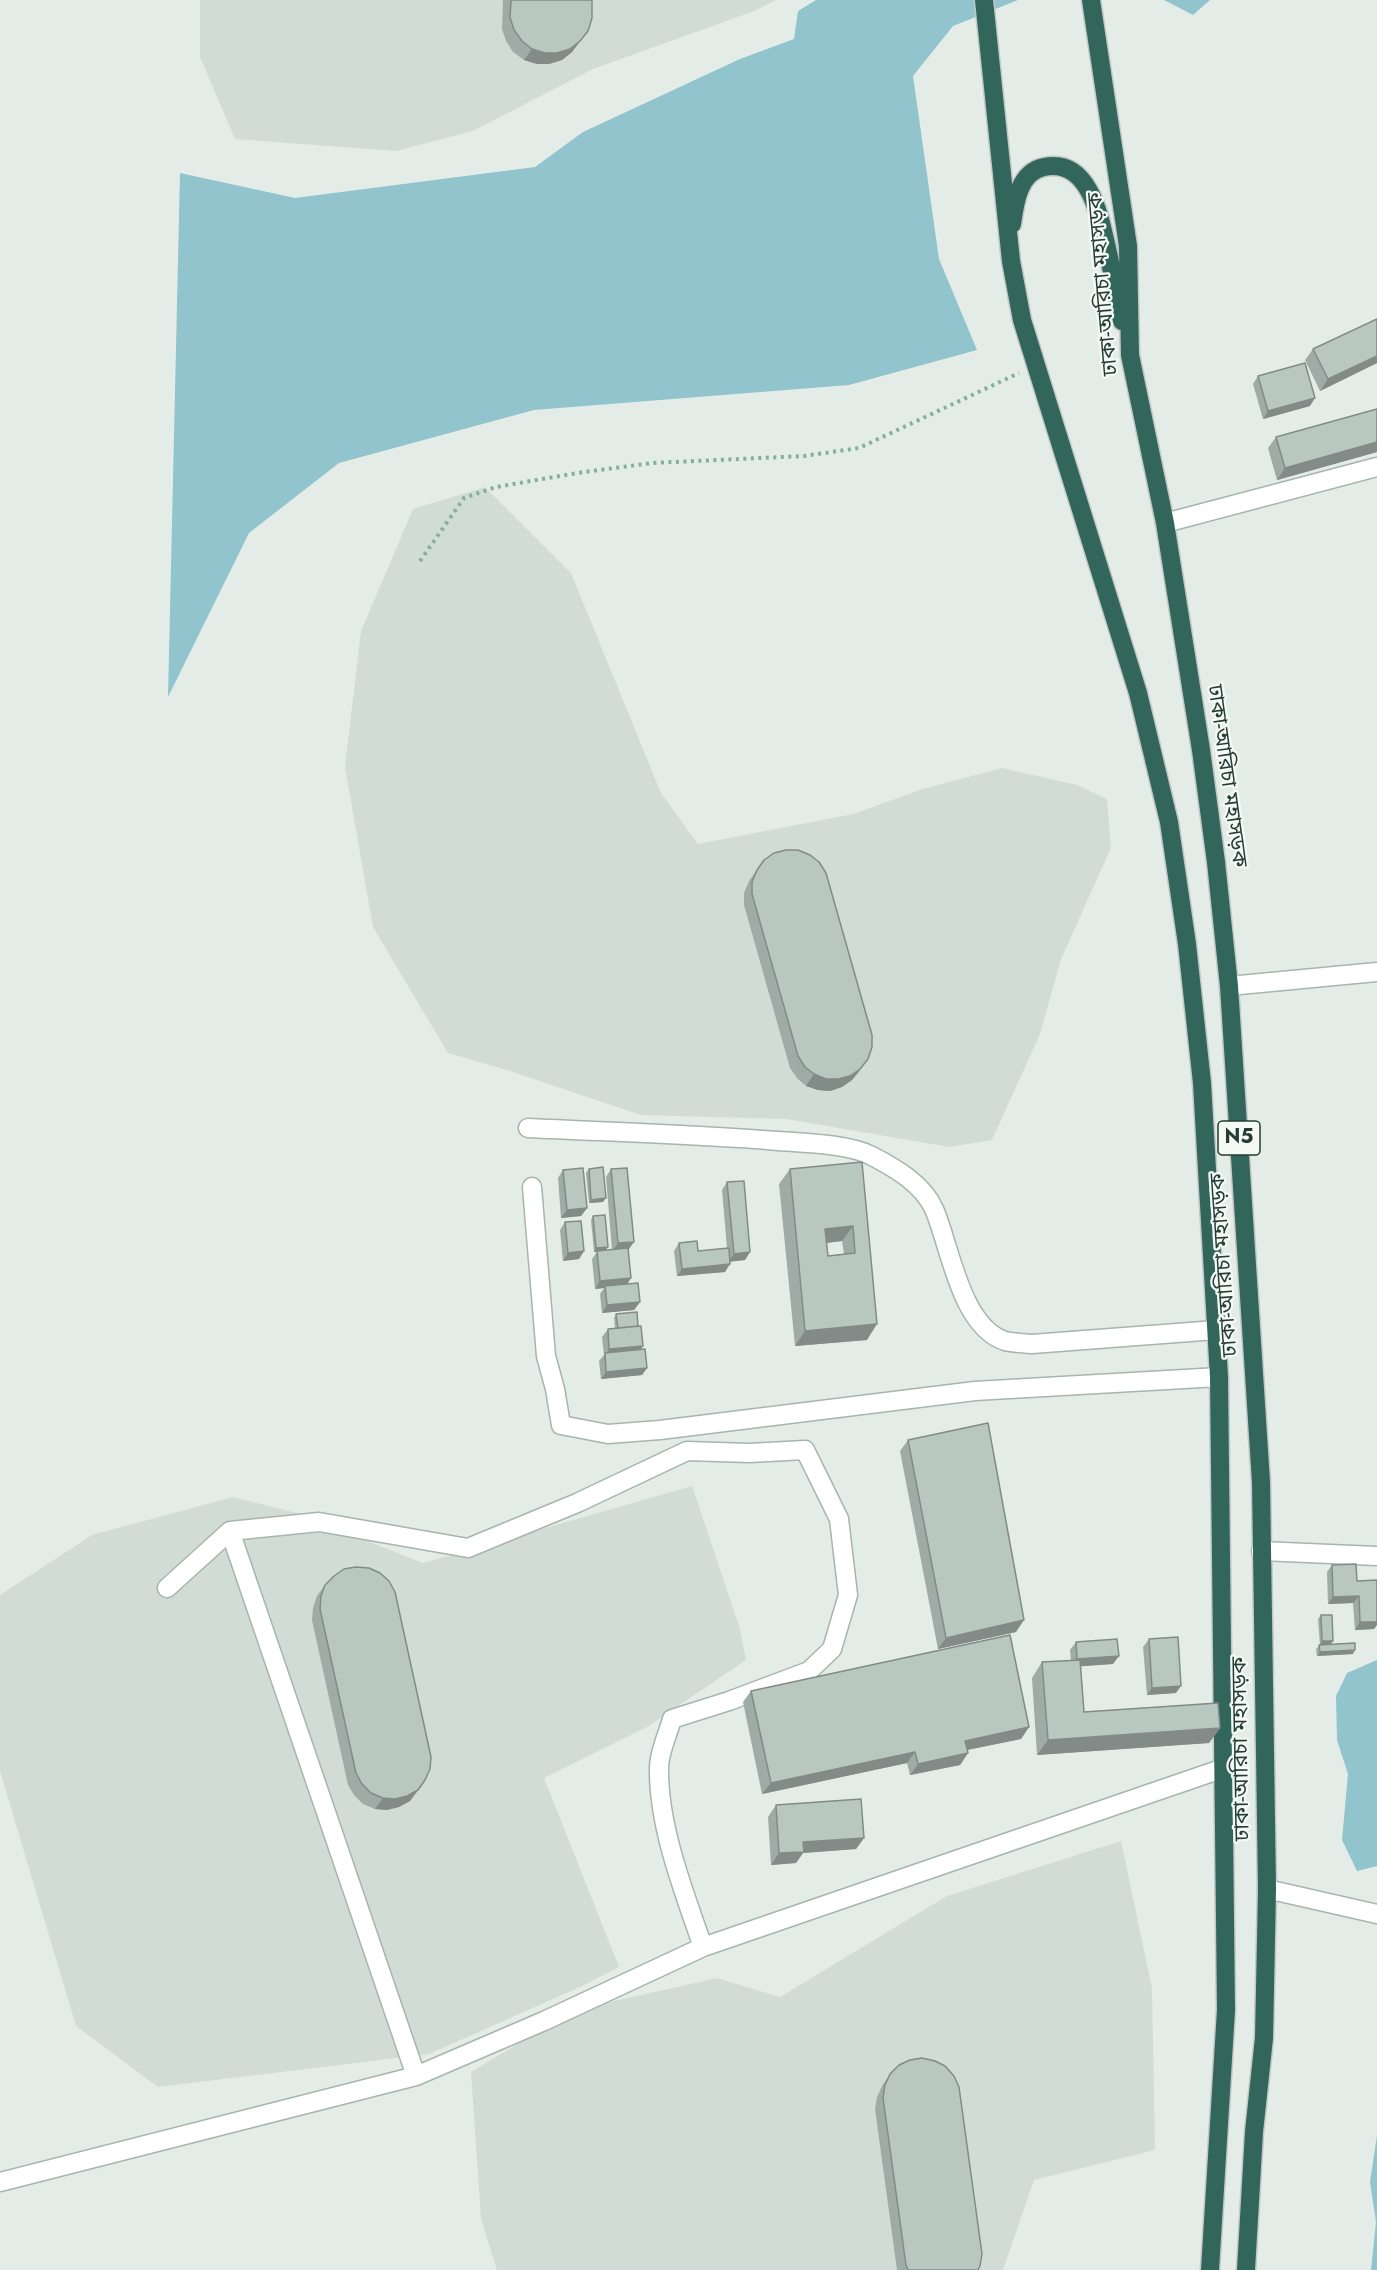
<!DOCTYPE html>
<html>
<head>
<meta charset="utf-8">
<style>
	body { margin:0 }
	canvas { display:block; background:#e4ece8 }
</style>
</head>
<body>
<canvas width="1377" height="2270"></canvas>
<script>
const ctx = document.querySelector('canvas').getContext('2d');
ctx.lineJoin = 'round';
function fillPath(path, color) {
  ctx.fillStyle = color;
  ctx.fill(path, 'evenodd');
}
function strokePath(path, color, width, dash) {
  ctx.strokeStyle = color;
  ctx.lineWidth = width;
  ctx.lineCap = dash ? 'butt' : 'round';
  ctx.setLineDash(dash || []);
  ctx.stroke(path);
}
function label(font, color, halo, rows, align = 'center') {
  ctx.font = font + ' Jost,"Noto Sans Bengali",sans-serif';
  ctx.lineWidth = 4.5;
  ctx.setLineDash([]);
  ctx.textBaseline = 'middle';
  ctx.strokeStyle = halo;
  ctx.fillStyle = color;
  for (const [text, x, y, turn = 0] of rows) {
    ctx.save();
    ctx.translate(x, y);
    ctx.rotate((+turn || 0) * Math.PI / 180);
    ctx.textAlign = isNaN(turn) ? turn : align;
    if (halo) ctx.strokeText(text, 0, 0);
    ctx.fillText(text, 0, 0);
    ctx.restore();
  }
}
fillPath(new Path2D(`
	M200,0H776L757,10L593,69L473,131L396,151L235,139L200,57Z
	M485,487L571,573L661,793L698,844L853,814L923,789L1002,768L1077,785L1107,799L1111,848L1061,959L1040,1034L992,1140L949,1147L786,1119L641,1115L507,1070L448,1053L373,927L345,767L361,631L413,509Z
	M692,1486L740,1629L746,1660L647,1727L544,1778L619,1967L582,1986L429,2054L158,2087L76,2026L0,1771V1595L92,1535L233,1497L297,1513L423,1563Z
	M1121,1841L1152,1988L1155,2150L1034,2180L1003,2270H497L481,2219L471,2072L574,2010L717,1978L780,1997L947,1896Z`), '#d2dcd7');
fillPath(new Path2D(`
	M816,0H1018L953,26L913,76L939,259L977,350L849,385L534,410L339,463L249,533L168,697L180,173L295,198L535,167L583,132L740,59L794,39L798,11Z
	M1164,0H1210L1193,15Z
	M1377,1660V1866L1357,1871L1342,1840L1348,1774L1337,1740L1336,1696L1347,1673Z
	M1377,2135V2270H1371L1376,2222L1370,2182Z`), '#91c4cc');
const minor = new Path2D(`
	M1165,523L1377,467
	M1229,986L1377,972
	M528,1128C611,1132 695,1134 778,1141C805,1143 849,1144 872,1156C895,1168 923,1184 934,1209C950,1245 960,1326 1005,1341C1013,1343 1024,1343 1032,1344L1216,1330
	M532,1187L546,1356L555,1389L561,1425L608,1434L660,1430L975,1391L1219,1377
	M230,1531L416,2076
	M1261,1551L1377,1556
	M167,1588L230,1531L319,1522L468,1548L577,1503L687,1451L749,1453L805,1450L839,1519L848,1595L832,1649L809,1671L729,1701L672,1719C668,1734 659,1752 659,1768C658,1826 684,1892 703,1947
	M1267,1889L1377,1914
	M0,2182L416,2076L544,2021L703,1947L1224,1768`);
const highway = new Path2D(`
	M984,0L1011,261L1022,320L1138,693L1169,822L1187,944L1202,1083L1219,1377L1226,2010L1210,2270
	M1091,0L1128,246L1130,355L1165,523L1201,750L1216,862L1229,986L1261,1482L1267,1889L1264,2038L1254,2132L1246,2270
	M1012,224C1015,202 1019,172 1044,167C1092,157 1101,224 1109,257C1113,278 1118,300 1122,321`);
strokePath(minor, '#a7b4af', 21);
strokePath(highway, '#c2c8c7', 21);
strokePath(new Path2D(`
	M420,561L464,498L496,487L577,473L652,463L804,456L859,448L1019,373`), '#87ada1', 4, [3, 4.5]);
strokePath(minor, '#fff', 18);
strokePath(highway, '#33665b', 18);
fillPath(new Path2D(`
	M503,0H592L572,52L562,60L549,64H537L524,60L513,52L506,41L502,29Z
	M1377,319V363L1320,391L1305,360L1313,349Z
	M1258,376L1310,406L1263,419L1253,384Z
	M1377,409V452L1277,480L1268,448L1276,437Z
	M764,860L860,1071L852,1080L842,1087L830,1091L818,1090L806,1086L797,1078L790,1068L744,905V893L749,881Z
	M862,1162L867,1340L795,1346L779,1184L790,1169ZM842,1241L844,1254L828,1256L827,1243Z
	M589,1169L603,1202L589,1203L586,1173Z
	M611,1169L629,1249L627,1284L640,1302L634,1310L602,1313L600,1294L604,1288L595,1289L592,1259L597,1252H594L591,1220L593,1216L608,1247L606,1250H612L606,1177Z
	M563,1170L587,1208L581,1216L561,1218L558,1178Z
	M727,1182L750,1252L745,1260L730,1261L725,1272L677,1276L674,1251L679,1243L698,1251L727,1248L722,1190Z
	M565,1222L584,1251L579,1259L563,1261L560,1230Z
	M616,1314L638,1326L643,1346L640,1350L647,1368L642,1375L601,1379L599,1361L604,1355L602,1337L608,1329L615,1328L614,1318Z
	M908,1440L1016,1632L938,1649L900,1451Z
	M1332,1565L1357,1581L1377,1580V1625L1374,1629L1355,1630L1353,1603L1328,1604L1327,1572Z
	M325,1585L417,1792L410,1801L399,1807L387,1810L375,1809L363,1804L354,1795L348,1785L312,1620L313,1608L317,1596Z
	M1321,1615L1333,1641L1331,1644L1353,1654L1317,1656L1316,1649L1320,1645L1318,1619Z
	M1149,1639L1176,1693L1147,1695L1143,1647Z
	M1076,1642L1113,1664L1081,1666L1084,1712L1220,1728L1209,1743L1037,1755L1032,1678L1042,1662L1071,1661L1070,1650Z
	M751,1691L1029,1727L1021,1739L967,1750L968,1753L960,1765L910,1775L907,1763L762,1794L743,1702Z
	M776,1805L864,1838L856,1849L803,1853L796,1863L771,1865L768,1817Z
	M890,2074L978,2270H897L875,2109L877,2097L882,2086Z`), '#9faba6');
fillPath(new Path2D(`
	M588,31L572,52L562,60L549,64H537L524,60L532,49Z
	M1377,356V363L1320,391L1328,379Z
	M1315,398L1310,406L1263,419L1268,411Z
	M1377,442V452L1277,480L1285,468Z
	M868,1059L852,1080L842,1087L830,1091L818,1090L806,1086L814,1074Z
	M606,1198L603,1202L589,1203L591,1200Z
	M587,1208L581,1216L561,1218L567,1210Z
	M853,1226L842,1241L815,1244L825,1229Z
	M634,1242L629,1249L613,1251L618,1243Z
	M608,1247L605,1251L594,1252L596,1248Z
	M584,1251L579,1259L563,1261L568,1253Z
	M750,1252L745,1260L728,1262L734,1254Z
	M730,1264L725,1272L677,1276L682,1269Z
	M631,1278L626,1286H605L604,1288L595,1289L600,1281Z
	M640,1302L634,1310L602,1313L607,1305Z
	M877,1324L867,1340L795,1346L805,1331Z
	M643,1346L638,1354L605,1356L609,1349Z
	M647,1368L642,1375L601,1379L606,1372Z
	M1359,1596L1353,1603L1328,1604L1333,1597Z
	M1024,1620L1016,1632L938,1649L946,1638Z
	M1360,1622H1377V1625L1374,1629L1355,1630Z
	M1322,1641H1333L1330,1645H1320Z
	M1355,1650L1353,1654L1317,1656L1320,1652Z
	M1119,1656L1113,1664L1072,1667L1077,1659Z
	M1181,1686L1176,1693L1147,1695L1152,1688Z
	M1029,1727L1021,1739L957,1752L965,1741Z
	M1220,1728L1209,1743L1037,1755L1048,1740Z
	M915,1752L907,1763L762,1794L771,1783Z
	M968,1753L960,1765L910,1775L918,1764Z
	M425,1780L410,1801L399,1807L387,1810L375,1809L383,1798Z
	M864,1838L856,1849L803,1853L796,1863L771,1865L779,1853L803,1842Z`), '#828b87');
const building = new Path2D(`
	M511,0H592V18L588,31L580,41L570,49L557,53H545L532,49L522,41L514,30L510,17Z
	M1377,319V356L1328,379L1313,349Z
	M1305,363L1315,398L1268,411L1258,376Z
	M1377,409V442L1285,468L1276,437Z
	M786,850H798L810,855L819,862L826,873L872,1035V1047L868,1059L860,1069L850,1076L838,1079H826L814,1074L805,1067L798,1056L752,894V882L757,870L764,860L774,853Z
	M862,1162L877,1324L805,1331L790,1169ZM853,1226L855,1253L828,1256L825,1229Z
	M603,1167L606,1198L591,1200L589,1169Z
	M583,1168L587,1208L567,1210L563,1170Z
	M627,1168L634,1242L618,1243L611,1169Z
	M744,1181L750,1252L734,1254L727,1182Z
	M605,1215L608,1247L596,1248L593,1216Z
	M581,1221L584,1251L568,1253L565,1222Z
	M697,1241L698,1251L729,1248L730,1264L682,1269L679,1243Z
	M628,1248L631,1278L600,1281L597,1251Z
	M638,1283L640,1302L607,1305L605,1286Z
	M637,1312L638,1326L618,1328L616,1314Z
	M641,1326L643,1346L609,1349L608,1329Z
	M645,1349L647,1368L606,1372L605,1353Z
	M988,1423L1024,1620L946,1638L908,1440Z
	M1356,1564L1357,1581L1377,1580V1622H1360L1359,1596L1333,1597L1332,1565Z
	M356,1567L369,1568L380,1573L389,1581L395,1592L431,1757L430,1769L425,1780L418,1790L407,1796L395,1799L383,1798L371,1793L362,1784L356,1773L320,1609L321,1596L325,1585L334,1576L344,1569Z
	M1321,1615H1332L1333,1641H1322Z
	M1010,1635L1029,1727L965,1741L968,1753L918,1764L915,1752L771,1783L751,1691Z
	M1178,1637L1181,1686L1152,1688L1149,1639Z
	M1117,1639L1119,1656L1077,1659L1076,1642Z
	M1355,1643V1650L1320,1652L1319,1645Z
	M1080,1660L1084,1712L1218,1703L1220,1728L1048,1740L1042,1662Z
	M861,1799L864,1838L803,1842L804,1852L779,1853L776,1805Z
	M922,2058L935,2061L945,2066L954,2076L959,2087L982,2254L980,2266L978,2270H908L906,2265L883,2098L885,2085L890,2074L899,2065L910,2060Z`);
fillPath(building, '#b9c7c1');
strokePath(building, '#828b87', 1.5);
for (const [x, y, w] of [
	[1239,1138,42]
]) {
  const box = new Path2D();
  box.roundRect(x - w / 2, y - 17, w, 34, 4.5);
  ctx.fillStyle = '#f4f9f6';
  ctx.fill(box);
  strokePath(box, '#253c36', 1.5);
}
label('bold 20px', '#253c36', null, [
	["N5",1239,1138]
]);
label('21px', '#253c36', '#f4f9f6', [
	["ঢাকা-আরিচা মহাসড়ক",1104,284,-95],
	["ঢাকা-আরিচা মহাসড়ক",1226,776,82],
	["ঢাকা-আরিচা মহাসড়ক",1225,1265,-94],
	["ঢাকা-আরিচা মহাসড়ক",1242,1749,-91]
]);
</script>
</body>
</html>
